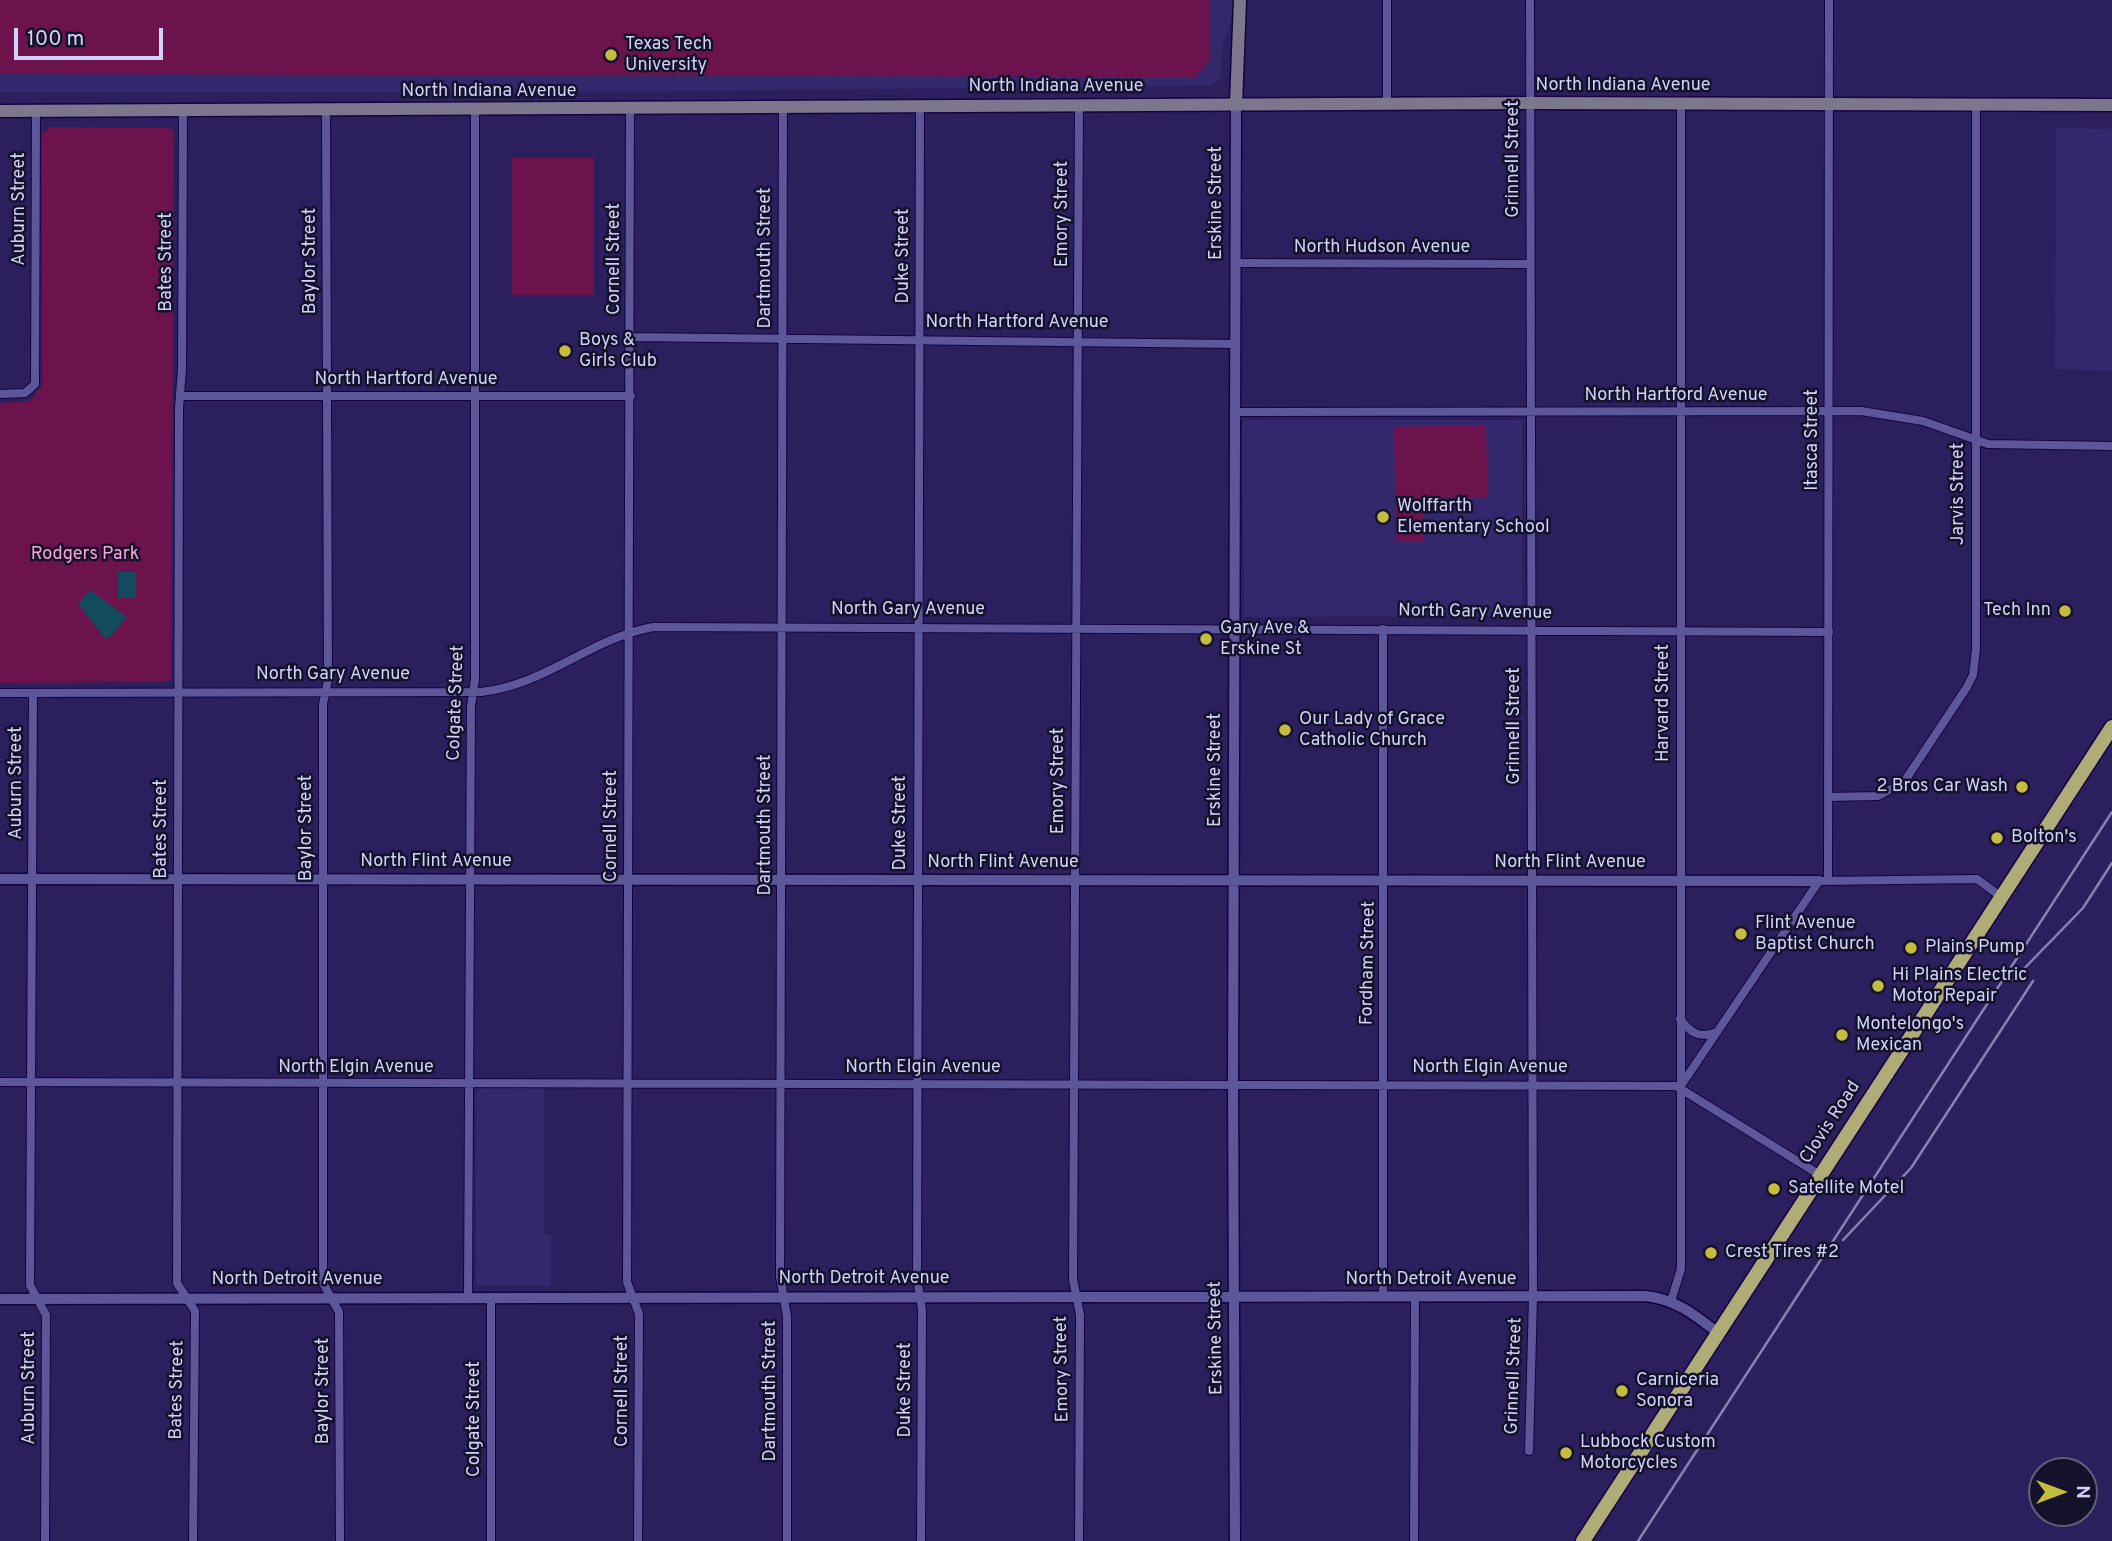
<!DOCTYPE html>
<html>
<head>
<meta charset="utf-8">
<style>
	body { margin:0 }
	#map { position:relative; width:2112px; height:1541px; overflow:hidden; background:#2b205d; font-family:Overpass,sans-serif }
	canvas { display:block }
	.north { position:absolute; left:2028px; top:1457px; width:70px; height:70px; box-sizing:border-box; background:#14112b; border:2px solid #605e7d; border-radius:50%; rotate:90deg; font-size:19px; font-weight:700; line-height:28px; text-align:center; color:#d2d2f8 }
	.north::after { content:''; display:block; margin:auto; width:24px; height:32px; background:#c4bc3e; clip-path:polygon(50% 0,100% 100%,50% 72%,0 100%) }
	.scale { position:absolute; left:14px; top:28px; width:149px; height:32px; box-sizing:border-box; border:4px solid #d2d2f8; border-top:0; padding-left:9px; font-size:21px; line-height:24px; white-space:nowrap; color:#d2d2f8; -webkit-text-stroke:5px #14112b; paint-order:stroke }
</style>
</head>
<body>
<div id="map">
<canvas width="2112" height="1541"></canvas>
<div class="north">N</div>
<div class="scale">100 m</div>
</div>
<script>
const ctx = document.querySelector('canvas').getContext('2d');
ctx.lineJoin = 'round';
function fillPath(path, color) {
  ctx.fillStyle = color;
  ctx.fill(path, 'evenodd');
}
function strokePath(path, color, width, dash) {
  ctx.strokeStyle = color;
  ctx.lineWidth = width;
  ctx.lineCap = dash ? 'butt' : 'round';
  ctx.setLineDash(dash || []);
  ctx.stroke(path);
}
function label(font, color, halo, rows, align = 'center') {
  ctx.font = font + ' Overpass,sans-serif';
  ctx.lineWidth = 5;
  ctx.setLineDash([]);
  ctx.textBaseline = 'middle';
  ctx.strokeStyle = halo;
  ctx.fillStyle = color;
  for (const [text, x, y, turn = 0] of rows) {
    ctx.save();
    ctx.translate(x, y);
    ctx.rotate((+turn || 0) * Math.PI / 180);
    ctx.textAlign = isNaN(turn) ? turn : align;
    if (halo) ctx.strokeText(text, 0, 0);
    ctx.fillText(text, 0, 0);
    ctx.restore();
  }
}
fillPath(new Path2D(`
	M0,0H1234V14L1223,43L1221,77L1210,86L553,92H0Z
	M2056,128L2112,129V371L2055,369Z
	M1246,420H1522V616L1244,617L1242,423Z
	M481,1087H544V1234L551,1235V1286H479L476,1283V1092Z`), '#33286c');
fillPath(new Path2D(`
	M0,0H1210V60L1196,77L0,74Z
	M50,127L169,128L174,131L171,678L167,682L0,683V403L29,401L42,386V134Z
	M512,158H594V295H512Z
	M1486,425L1488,498H1424L1423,541H1396L1394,427Z`), '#6c134d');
fillPath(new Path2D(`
	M118,572H136V598H118Z
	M90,590L127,617L109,638H105L78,604Z`), '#124a5e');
const minor = new Path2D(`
	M1387,103V0
	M920,105L917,1278L922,1310L921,1541
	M1079,105L1073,1279L1080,1315L1079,1541
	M783,108L780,1277L787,1316V1541
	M630,109L627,1282L639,1314L638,1541
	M183,111L182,369L179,408L177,1283L195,1311L193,1541
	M326,111L328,680L323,704V1283L339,1312L340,1541
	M1235,263L1530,264
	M631,337L1235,344
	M0,394L25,393L35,384L36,111
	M180,396H631
	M1235,412L1861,411L1923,421L1988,444L2112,446
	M1383,629V1297
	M0,693L481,692C548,684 589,639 653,627L1829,632
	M33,693L30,1285L46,1315L45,1541
	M1828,797L1878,796L1904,782L1967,687L1973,675L1976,649V105
	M1828,881L1829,0
	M1680,1019C1691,1033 1699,1039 1717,1032
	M0,1082L1676,1086L1820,1175
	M1680,1087L1819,881L1977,879L2000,896
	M468,1297L471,706L475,679V110
	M491,1297V1541
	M1671,1301L1681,1269V103
	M1529,1451L1533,1297L1530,0
	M1414,1541L1415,1297`);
const tertiary = new Path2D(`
	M0,879L1819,881
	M0,1299L1645,1296C1675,1299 1694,1314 1718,1333
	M1235,1541L1233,1084L1236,104`);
const secondary = new Path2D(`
	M1236,104L1240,0
	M0,111L1530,103L2112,105`);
const trunk = new Path2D(`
	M1583,1541L2112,727`);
strokePath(minor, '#150341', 10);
strokePath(tertiary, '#150341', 13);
strokePath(secondary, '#150341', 15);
strokePath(trunk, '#150341', 17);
strokePath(minor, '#5d579a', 8);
strokePath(tertiary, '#5d579a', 10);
strokePath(secondary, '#7c778d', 12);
strokePath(trunk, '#b0ac78', 14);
strokePath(new Path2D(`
	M2013,980L2083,908L2112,863
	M1843,1240L1911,1168L2033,981
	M1638,1541L2112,812`), '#8782b2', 2.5);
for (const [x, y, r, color] of [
	[611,55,7,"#c4bc3e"],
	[565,351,7,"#c4bc3e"],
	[1383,517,7,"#c4bc3e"],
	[2065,611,7,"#c4bc3e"],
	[1206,639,7,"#c4bc3e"],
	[1285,730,7,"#c4bc3e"],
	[2022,787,7,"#c4bc3e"],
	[1997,838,7,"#c4bc3e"],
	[1741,934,7,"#c4bc3e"],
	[1911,948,7,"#c4bc3e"],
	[1878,986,7,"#c4bc3e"],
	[1842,1035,7,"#c4bc3e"],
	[1774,1189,7,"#c4bc3e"],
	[1711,1253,7,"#c4bc3e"],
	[1622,1391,7,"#c4bc3e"],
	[1566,1453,7,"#c4bc3e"]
]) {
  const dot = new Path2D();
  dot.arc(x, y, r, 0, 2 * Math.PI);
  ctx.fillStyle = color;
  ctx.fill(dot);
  strokePath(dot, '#14112b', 2.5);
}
label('18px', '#d2d2f8', '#14112b', [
	["Texas Tech",625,45],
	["University",625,66],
	["Boys &",579,341],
	["Girls Club",579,362],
	["Wolffarth",1397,507],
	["Elementary School",1397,528],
	["Tech Inn",2051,611,"right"],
	["Gary Ave &",1220,629],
	["Erskine St",1220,650],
	["Our Lady of Grace",1299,720],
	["Catholic Church",1299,741],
	["2 Bros Car Wash",2008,787,"right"],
	["Bolton's",2011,838],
	["Flint Avenue",1755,924],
	["Baptist Church",1755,945],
	["Plains Pump",1925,948],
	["Hi Plains Electric",1892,976],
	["Motor Repair",1892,997],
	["Montelongo's",1856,1025],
	["Mexican",1856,1046],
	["Satellite Motel",1788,1189],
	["Crest Tires #2",1725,1253],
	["Carniceria",1636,1381],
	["Sonora",1636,1402],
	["Lubbock Custom",1580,1443],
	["Motorcycles",1580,1464]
], 'left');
label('18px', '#d2d2f8', '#14112b', [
	["North Indiana Avenue",1623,86],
	["North Indiana Avenue",1056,87],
	["North Indiana Avenue",489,92],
	["Grinnell Street",1514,159,-90],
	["Erskine Street",1217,203,-90],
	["Auburn Street",20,209,-90],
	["Emory Street",1063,214,-90],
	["North Hudson Avenue",1382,248],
	["Duke Street",904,256,-90],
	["Dartmouth Street",766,258,-90],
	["Cornell Street",615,259,-90],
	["Baylor Street",311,261,-90],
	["Bates Street",167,262,-90],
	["North Hartford Avenue",1017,323],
	["North Hartford Avenue",406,380],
	["North Hartford Avenue",1676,396],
	["Itasca Street",1813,440,-90],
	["Jarvis Street",1959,494,-90],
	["North Gary Avenue",908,610],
	["North Gary Avenue",1475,613,1],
	["North Gary Avenue",333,675],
	["Colgate Street",457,703,-88],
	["Harvard Street",1664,703,-90],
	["Grinnell Street",1515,726,-90],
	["Erskine Street",1216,770,-90],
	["Emory Street",1059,781,-90],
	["Auburn Street",17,783,-90],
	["Duke Street",901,823,-90],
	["Dartmouth Street",766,825,-90],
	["Cornell Street",612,826,-90],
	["Baylor Street",307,828,-90],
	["Bates Street",162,829,-90],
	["North Flint Avenue",436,862],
	["North Flint Avenue",1003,863],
	["North Flint Avenue",1570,863],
	["Fordham Street",1369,963,-89],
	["North Elgin Avenue",356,1068],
	["North Elgin Avenue",923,1068],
	["North Elgin Avenue",1490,1068],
	["Clovis Road",1831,1123,-57],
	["North Detroit Avenue",864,1279],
	["North Detroit Avenue",297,1280],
	["North Detroit Avenue",1431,1280],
	["Erskine Street",1217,1338,-91],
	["Emory Street",1063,1369,-91],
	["Grinnell Street",1515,1376,-88],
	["Auburn Street",30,1388,-90],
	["Bates Street",178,1390,-89],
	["Duke Street",906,1390,-90],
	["Baylor Street",324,1391,-90],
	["Cornell Street",623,1391,-90],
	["Dartmouth Street",771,1391,-90],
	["Colgate Street",475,1419,-90]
]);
label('18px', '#fba5d4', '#14112b', [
	["Rodgers Park",85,555]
]);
</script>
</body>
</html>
